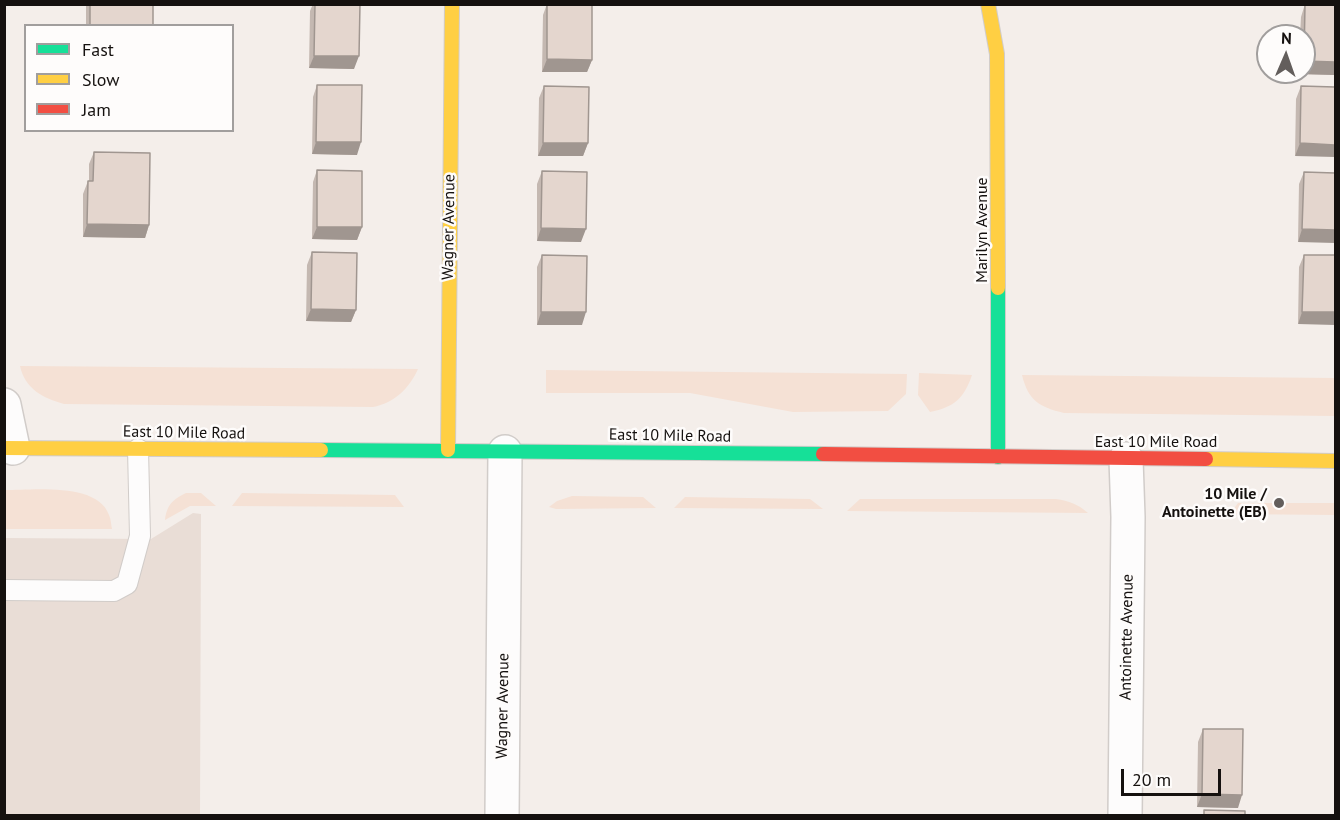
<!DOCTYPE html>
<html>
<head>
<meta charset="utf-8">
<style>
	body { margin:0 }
	#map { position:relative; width:1340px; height:820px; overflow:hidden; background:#f4eeea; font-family:"PT Sans",sans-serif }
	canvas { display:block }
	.frame { position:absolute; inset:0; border:6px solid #15110f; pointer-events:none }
	.legend { position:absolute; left:24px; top:24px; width:210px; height:108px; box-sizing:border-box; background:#fefcfb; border:2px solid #a19e9d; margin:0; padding:8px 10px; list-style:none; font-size:18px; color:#15110f }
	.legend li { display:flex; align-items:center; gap:12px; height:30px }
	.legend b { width:30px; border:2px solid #a19e9d }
	.north { position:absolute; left:1256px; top:24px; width:60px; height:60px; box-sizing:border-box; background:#fefcfb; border:2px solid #a19e9d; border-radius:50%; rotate:2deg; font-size:16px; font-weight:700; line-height:24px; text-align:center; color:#15110f }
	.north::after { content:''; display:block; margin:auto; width:21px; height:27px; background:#635e5c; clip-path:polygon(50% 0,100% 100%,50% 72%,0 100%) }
	.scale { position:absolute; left:1121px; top:769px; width:100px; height:27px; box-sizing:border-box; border:3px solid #15110f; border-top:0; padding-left:8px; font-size:18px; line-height:21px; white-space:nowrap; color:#15110f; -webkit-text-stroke:4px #fefcfb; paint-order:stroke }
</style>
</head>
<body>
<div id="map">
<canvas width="1340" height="820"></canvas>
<div class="frame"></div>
<ul class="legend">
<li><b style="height:8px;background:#16e098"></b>Fast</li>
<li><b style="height:8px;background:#ffcf43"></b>Slow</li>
<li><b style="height:8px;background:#f24e42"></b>Jam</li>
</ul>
<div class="north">N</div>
<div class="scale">20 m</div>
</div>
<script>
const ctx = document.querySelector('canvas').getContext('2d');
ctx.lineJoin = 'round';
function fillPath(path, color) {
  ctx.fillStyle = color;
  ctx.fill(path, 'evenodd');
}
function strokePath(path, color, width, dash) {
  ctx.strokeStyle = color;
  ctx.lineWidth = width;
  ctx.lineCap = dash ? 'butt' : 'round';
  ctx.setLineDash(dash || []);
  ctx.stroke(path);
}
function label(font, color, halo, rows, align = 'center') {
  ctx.font = font + ' "PT Sans",sans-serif';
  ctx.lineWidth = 5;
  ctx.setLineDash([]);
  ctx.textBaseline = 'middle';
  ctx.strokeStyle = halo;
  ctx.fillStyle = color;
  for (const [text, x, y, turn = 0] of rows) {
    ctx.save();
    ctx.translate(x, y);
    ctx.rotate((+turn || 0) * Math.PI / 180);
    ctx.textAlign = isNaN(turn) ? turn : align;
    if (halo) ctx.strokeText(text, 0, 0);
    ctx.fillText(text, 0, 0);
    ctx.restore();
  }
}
fillPath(new Path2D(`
	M193,513L201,514L200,815L5,816V538L151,539Z`), '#e9ddd6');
fillPath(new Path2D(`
	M20,366L418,369C409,389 394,403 373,407L64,404C43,398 25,389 20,366Z
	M546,370L907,374L906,394L888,411L793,412L690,393H546Z
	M919,373L972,375C964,398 955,407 930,412L918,395Z
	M1022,375L1335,378V416L1064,413C1039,407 1028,400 1022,375Z
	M5,490C32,490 98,482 109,515C111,519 111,525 112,529H5Z
	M186,493H201L216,506H190L165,520C167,505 172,500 186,493Z
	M242,493L395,495L404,507L232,506Z
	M572,496L643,497L656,508L556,509L549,507L557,501Z
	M685,497L810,499L823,509L674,508Z
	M860,499H1056C1069,501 1078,504 1088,513L847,511Z
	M1238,503H1335V515L1230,514Z`), '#f5e1d5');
const lane = new Path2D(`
	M4,590L114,591L127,584L140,536L138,449`);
const street = new Path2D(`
	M4,405L13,448
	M502,816L505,452
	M1125,816L1128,517L1126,459`);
const fast = new Path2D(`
	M998,288V457
	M321,450L823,454`);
const slow = new Path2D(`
	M988,4L997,54L998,288
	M4,448L321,450
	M448,450L452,4
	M1206,459L1336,461`);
const jam = new Path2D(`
	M823,454L1206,459`);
strokePath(lane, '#d1ccc9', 22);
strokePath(street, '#d1ccc9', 36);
strokePath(fast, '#d1ccc9', 16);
strokePath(slow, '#d1ccc9', 16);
strokePath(jam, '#d1ccc9', 16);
strokePath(lane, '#fdfcfc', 20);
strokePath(street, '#fdfcfc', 33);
strokePath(fast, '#16e098', 14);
strokePath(slow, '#ffcf43', 14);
strokePath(jam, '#f24e42', 14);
fillPath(new Path2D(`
	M86,4H153V26H86Z
	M313,4H360L354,69L309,68L310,11Z
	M547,4H592V60L587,72H542L543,15Z
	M1305,4L1335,5V75L1299,74V72H1304V36H1300L1301,17Z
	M317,85L357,155L312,154L313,97Z
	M544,86L588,143L583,156H538L539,98Z
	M1301,86L1335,87L1295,156L1296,99Z
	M94,152L149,225L145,238L83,237V194L88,181H89V164Z
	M317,170L362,227L357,240L312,239L313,182Z
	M542,171L581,242L537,241V184Z
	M1304,172L1335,173L1298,242L1299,184Z
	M312,252L356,310L351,322L306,321L307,265Z
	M542,255L582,325H537V267Z
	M1304,255H1335L1298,324L1299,267Z
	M1203,729L1238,808L1197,807L1198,742Z`), '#c4b8b1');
fillPath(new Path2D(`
	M314,56H359L354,69L309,68Z
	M547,59L592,60L587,72H542Z
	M1304,61L1335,62V75L1299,74L1300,72H1304Z
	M316,142H361L357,155L312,154Z
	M543,143H588L583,156H538Z
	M1300,143L1335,145V157L1295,156Z
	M87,224L149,225L145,238L83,237Z
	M317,227H362L357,240L312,239Z
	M541,228L586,229L581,242L537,241Z
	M1302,229L1335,230V243L1298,242Z
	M311,309L356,310L351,322L306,321Z
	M541,312H586L582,325H537Z
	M1302,312H1335V325L1298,324Z
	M1202,794L1242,795L1238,808L1197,807Z`), '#a09690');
const building = new Path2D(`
	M90,4H153V26L90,25Z
	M315,4H360L359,56H314Z
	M547,4H592V60L547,59Z
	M1305,4L1335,5V62L1304,61Z
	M317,85H362L361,142H316Z
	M544,86L589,87L588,143H543Z
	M1301,86L1335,87V145L1300,143Z
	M94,152L150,153L149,225L87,224L88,181H93Z
	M317,170L362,171V227H317Z
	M542,171L587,172L586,229L541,228Z
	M1304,172L1335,173V230L1302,229Z
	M312,252L357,253L356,310L311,309Z
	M542,255L587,256L586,312H541Z
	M1304,255H1335V312H1302Z
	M1203,729H1243L1242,795L1202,794Z
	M1204,810L1245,811V816H1204Z`);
fillPath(building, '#e4d6ce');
strokePath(building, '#a09690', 1.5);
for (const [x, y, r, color] of [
	[1279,503,6,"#635e5c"]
]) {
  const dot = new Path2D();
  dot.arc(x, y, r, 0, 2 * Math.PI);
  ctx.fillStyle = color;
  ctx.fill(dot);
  strokePath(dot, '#fefcfb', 2);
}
label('16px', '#15110f', '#fefcfb', [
	["Wagner Avenue",449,227,-89],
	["Marilyn Avenue",982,230,-90],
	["East 10 Mile Road",184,433,1],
	["East 10 Mile Road",670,436,1],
	["East 10 Mile Road",1156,442],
	["Antoinette Avenue",1127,637,-89],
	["Wagner Avenue",503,706,-89]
]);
label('bold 16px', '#15110f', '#fefcfb', [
	["10 Mile /",1267,494],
	["Antoinette (EB)",1267,512]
], 'right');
</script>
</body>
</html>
